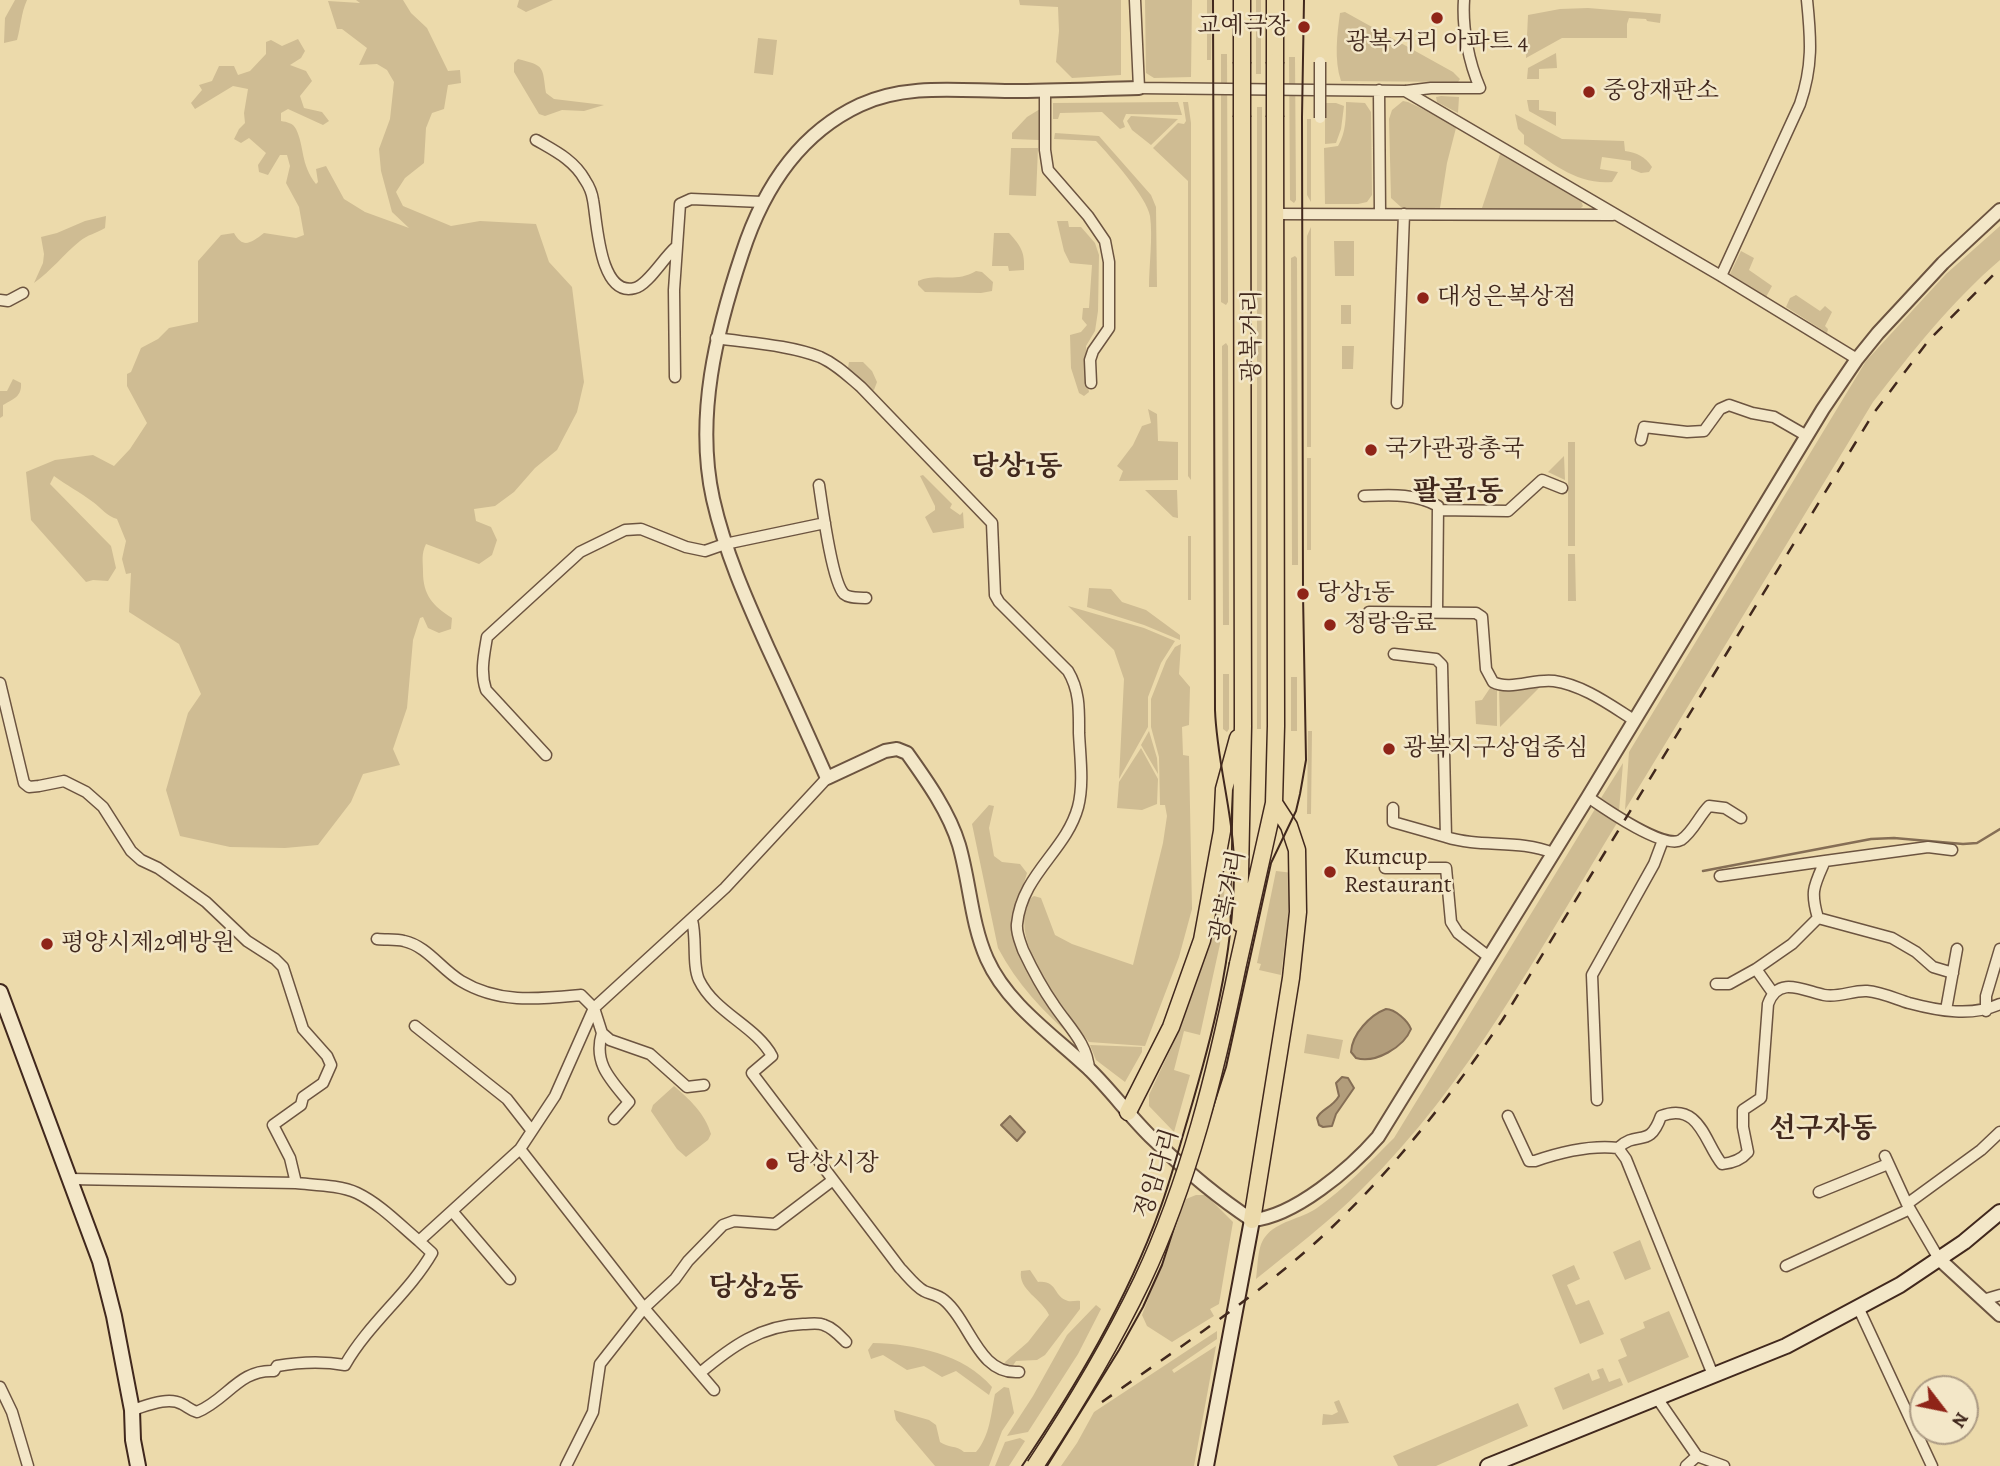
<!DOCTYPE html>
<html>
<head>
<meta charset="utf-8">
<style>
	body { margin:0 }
	#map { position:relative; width:2000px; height:1466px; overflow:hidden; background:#ecdaab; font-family:Alegreya,serif }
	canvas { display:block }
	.north { position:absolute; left:1909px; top:1375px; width:70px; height:70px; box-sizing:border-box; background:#f3e7c8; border:2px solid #ac9b84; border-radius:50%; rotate:122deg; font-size:19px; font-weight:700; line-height:28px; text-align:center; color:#41281d }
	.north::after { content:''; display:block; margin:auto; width:24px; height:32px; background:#8f2418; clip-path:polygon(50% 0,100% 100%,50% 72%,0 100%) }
</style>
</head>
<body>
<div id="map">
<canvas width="2000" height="1466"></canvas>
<div class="north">N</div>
</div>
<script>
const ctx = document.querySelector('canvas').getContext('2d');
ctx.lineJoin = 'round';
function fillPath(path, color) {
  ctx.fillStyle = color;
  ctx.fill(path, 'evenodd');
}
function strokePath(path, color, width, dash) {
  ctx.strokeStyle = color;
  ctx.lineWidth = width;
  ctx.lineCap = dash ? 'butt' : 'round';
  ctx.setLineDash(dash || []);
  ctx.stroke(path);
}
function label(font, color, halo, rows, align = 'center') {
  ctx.font = font + ' Alegreya,"Noto Serif KR",serif';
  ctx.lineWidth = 5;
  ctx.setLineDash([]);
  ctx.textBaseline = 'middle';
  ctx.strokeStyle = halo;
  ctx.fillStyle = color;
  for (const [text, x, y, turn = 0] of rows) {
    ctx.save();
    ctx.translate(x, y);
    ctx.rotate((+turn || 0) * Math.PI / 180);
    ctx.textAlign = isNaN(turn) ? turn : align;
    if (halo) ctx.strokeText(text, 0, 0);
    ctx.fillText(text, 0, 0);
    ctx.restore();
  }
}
fillPath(new Path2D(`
	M15,0H27C21,13 21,26 17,40L4,43L5,18Z
	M356,0H403L411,13L427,28L448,71L460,70L461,83L448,85L444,109L432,113L426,128L424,163L405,178L396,192L403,206L451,226L480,221L536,224L549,262L572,287L584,382L577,412L557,450L535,468L514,492L495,506L474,509L476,521L491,527L497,540L492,555L479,564L426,544C421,555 423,560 423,572C423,595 433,606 452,618L451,629L439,633L428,628L423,617L420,618L413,640L407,708L393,749L400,765L363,774L351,802L318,845L285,848L230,847L180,836L166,790L188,713L201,694L179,644L129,612L131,573L126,574L122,559L126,541L117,519C107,516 101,508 93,502C80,492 66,485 54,476L50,484L111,546L116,568L108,581L93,580L86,582L31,520L26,472L55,460L93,455L114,466L130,449L147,423L127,386V374L131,372L141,348L158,339L169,328L198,322V261L221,235L234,233C243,249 251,243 264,233L296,238L304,235L299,207L286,183L290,166L287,155H280L268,175L259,172L258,165L266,153L249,138L241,143L234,139L239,129L245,123L244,113L248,89L233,86L195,109L191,103L202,90L199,85L212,81L219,66H234L238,75L250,71L266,54V42L271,40L282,46L298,39L305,51L301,58L290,65L306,71L312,81L300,96L304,108L322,112L329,121L323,125L288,109L281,113V121C287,122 293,123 296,129C305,148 300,163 316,184L318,182L316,169L326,166L344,199L365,212L409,228L392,212L381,171L379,149L390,119L394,82L387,70L377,64L359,65L367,48L342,29H337L328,1L360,3Z
	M519,0H553L526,12L517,7Z
	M1019,0H1121V75L1072,78L1056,62L1059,31L1058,7L1020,5Z
	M1145,0H1192L1191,77L1154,78L1146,73Z
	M1207,0H1212L1211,60H1207Z
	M1256,0H1261V74H1256Z
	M1588,8L1661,14L1660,23L1647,21L1646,19L1629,18L1627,24V38H1562L1526,58L1528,15L1560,9Z
	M1345,12L1453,72L1460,79L1458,82L1341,81C1334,60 1337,35 1340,13Z
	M758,38L777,40L773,75L754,73Z
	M1556,53L1557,68L1539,69V79H1527L1528,68Z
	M1221,54H1227L1228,302L1226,305L1221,302Z
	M1289,57H1295L1296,200L1294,203L1290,200Z
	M518,59C546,66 542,67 546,93L554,99L604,105L584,111L562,110L545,116L539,114L514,72V63Z
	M1441,96L1459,97L1458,113L1437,102L1436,97Z
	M1527,100H1539V110L1556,112V126L1529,111Z
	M1403,101L1408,102L1440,117L1456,128L1447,163L1440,208H1402L1391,198L1389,119L1392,110Z
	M1178,102L1182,115L1126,114L1123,121L1125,127L1120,129L1102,112L1060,113L1058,119H1053V103Z
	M1183,102H1188L1191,123V480L1188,476V181L1153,148L1178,123L1184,124L1186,121Z
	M1346,102L1365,103L1371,112L1372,195L1367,202L1358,204H1325L1324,148L1338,146C1346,132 1346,118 1346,102Z
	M1325,103H1336L1344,106L1341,129L1336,143L1325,144Z
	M1257,107H1262L1261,729H1257Z
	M1040,109L1039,140L1012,139V133L1027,117Z
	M1515,114L1562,139L1624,141L1625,151C1637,153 1645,156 1652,167L1649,172L1641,173L1631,169V161L1602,157L1600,169L1618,172L1612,182C1577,185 1552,163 1524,144V135L1518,129Z
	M1131,116L1178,119L1151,145L1132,130L1127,121Z
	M1307,119H1311V202L1307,195Z
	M1055,133L1099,136L1151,195L1156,207L1157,287H1149C1149,266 1153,237 1150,216C1147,197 1110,156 1096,141L1054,139Z
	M1011,148H1038L1036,196L1009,195Z
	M1500,154L1581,201L1583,206L1581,208H1482Z
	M106,216L105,228C97,233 87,235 80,241C64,254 51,271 34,283L43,263L44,254L41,237L57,233L85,221Z
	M1057,221H1068L1069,227H1081L1095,243L1099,255L1098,311L1095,331L1086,346L1087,381L1089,392L1084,396L1079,393L1071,368L1070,335L1081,332L1087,325L1082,319L1083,308H1089L1092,265L1070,263L1064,251Z
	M2000,226V260C1951,302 1912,352 1873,402L1625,810L1629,752L1866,361L1946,274Z
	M1311,227V447H1307V236Z
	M994,233H1009C1021,246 1025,252 1024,270L1009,271L1008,266H992Z
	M1334,241H1354V276H1335Z
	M1741,251L1754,258L1749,270L1772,286L1766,297L1730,274Z
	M1295,256L1297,258L1298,565H1292L1291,258Z
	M976,271L982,272L993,282L992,291L981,293L925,292L918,285V281C939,272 953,284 976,271Z
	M1796,295L1820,311L1825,306L1832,312L1825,326L1828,329L1827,333L1786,307L1790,298Z
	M1341,305H1351V324H1341Z
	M1226,343L1228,346L1229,625H1223L1222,346Z
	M1342,346H1354L1353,369H1342Z
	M849,362H863L872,371L877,382L874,390L870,392L848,368Z
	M13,379L21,383C22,396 14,399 3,405V416L0,418V391H7Z
	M1148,409L1157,414L1158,441L1178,442V480L1119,481L1123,471L1117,466L1133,445L1142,426L1151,423Z
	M1568,442H1575V546H1568Z
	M1564,456L1565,480L1548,472Z
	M1307,458H1311V550H1307Z
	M923,475L952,504L950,508L960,515L963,512L964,528L933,533L925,517L935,510V506L920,476Z
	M1145,490H1177L1178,518L1173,517Z
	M1188,536H1191V600H1188Z
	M1568,554H1575L1576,601H1568Z
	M1089,588L1111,589L1122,602L1146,610L1180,635V640L1144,625L1087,607Z
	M1068,606L1144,628L1175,641L1161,663L1148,697V727L1119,779L1124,679L1114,650Z
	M1181,644L1179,674L1190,687L1189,725L1182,727L1183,755L1189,756L1192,909L1179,957L1145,1046L1089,1042C1066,1010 1018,955 1025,914C1026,905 1027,900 1034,896L1041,898L1055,935L1072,944L1133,965L1163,843L1167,816L1165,805H1160L1159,757L1151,727V699L1166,661L1175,647Z
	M1223,674H1229V729L1227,732L1223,729Z
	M1291,677H1297V731H1291Z
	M1492,685L1497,689V726L1476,724L1475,701L1482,700Z
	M1542,685L1500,727L1499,688Z
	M1149,731L1157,758L1158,774L1141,745Z
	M1308,731H1312L1311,814H1307Z
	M1141,748L1158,779L1157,804L1142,810L1117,808L1119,782Z
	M1623,763L1619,811L1601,798Z
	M989,805L994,806L989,828L994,856L1002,862L1020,864L1027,873L1015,913L1013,929L1073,1038C1043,1011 1017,984 998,948L972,824Z
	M1595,809L1617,823C1540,949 1468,1085 1362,1189C1329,1222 1292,1250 1256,1279C1258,1267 1257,1247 1265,1237C1277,1221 1301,1219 1317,1208C1345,1188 1369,1163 1394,1138Z
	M1276,871L1293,873L1281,975L1259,970L1261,964L1257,963Z
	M1221,880L1225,884L1220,944L1200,1035L1184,1031L1174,1070L1190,1075L1174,1132L1149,1106V1095L1180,1029L1203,963L1218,883Z
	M1307,1034L1343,1040L1339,1059L1304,1053Z
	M1090,1045L1142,1047V1052L1125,1082L1096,1060Z
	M674,1086C689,1099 705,1113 711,1134L708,1140L686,1157L677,1149L651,1111L653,1105Z
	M1196,1195H1206L1233,1222L1219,1304L1210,1309L1214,1316L1172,1342L1147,1326L1142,1315L1186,1199Z
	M1640,1240L1651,1269L1625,1280L1613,1252Z
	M1574,1265L1580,1279L1567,1285L1576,1305L1589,1300L1604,1334L1580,1344L1552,1275Z
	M1030,1270L1038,1282C1058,1280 1053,1297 1068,1301C1072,1302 1076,1300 1080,1301V1309L1045,1355L1037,1360L1016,1361L1012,1367H1007L1005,1362L1028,1342L1049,1315C1042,1299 1018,1290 1021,1271Z
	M1096,1305L1101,1309L1078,1354L1028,1432L1007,1436L1033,1396L1067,1335Z
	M1669,1311L1689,1357L1628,1383L1618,1360L1627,1356L1620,1339L1645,1328L1643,1322Z
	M1217,1331V1339L1172,1370L1174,1373L1216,1346L1194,1466H1061L1077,1443L1094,1412Z
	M873,1343C914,1344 964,1354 992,1387L989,1395L956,1371L942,1377L924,1366L907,1370L883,1355L871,1359L868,1350Z
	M1603,1368L1609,1382L1620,1378L1623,1385L1563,1410L1554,1388L1589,1373L1592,1381L1600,1378L1597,1370Z
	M1004,1387L1009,1388L1014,1413L1002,1431L989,1466H935L896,1420L894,1410L929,1420L936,1425L940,1442C948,1448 956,1445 964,1452H976C990,1436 991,1413 995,1394Z
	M1339,1400L1349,1423L1322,1425L1323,1414L1332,1415L1338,1412L1334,1402Z
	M1518,1403L1528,1426L1436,1466H1398L1393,1456Z
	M1020,1438L1025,1441L1009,1466H995L1005,1442Z`), '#cfbc93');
const water = new Path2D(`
	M1386,1009C1395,1009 1408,1021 1411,1029C1404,1047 1375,1064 1356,1058L1351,1052C1352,1034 1370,1015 1386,1009Z
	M1342,1077L1348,1078L1354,1088L1336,1114L1332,1126L1323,1127L1319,1125L1317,1118C1321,1109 1332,1108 1339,1096L1336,1083Z
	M1010,1116L1025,1132L1017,1141L1001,1125Z`);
fillPath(water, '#b29d7b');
strokePath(water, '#856e55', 2);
strokePath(new Path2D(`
	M1703,871L1871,839L1894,838L1963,844L1977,843L2000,829`), '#856e55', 2.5);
const minor = new Path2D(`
	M1135,0L1139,88L1405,91L1721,276L1857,359
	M1379,90L1380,213
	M1045,91V150L1048,170L1088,216L1105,241L1109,262V328L1093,351L1090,360L1091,383
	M1406,91L1431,88H1480C1469,63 1462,28 1464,0
	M536,140C555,151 574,160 585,180C589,186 592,193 593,200C597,220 599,298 635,288C648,285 664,257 676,247
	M1275,214L1613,215
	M1721,276L1800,104C1813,66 1811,39 1807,0
	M0,300L8,301L23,293
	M716,338C750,343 789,345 820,357C836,364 848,376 861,387L992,523L995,595L999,602L1068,671C1080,691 1079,711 1079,733C1080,756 1084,784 1078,807C1066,851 1022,874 1017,924C1016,933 1020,941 1023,950C1032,969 1042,988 1054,1005C1068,1026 1088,1044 1089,1070
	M675,377L674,290L680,204L691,199L762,202
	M1397,403L1404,214
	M1641,440L1644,427L1687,432L1704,431L1720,409L1729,405L1752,413L1774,417L1807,436
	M819,485C822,505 832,582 844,594C850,599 859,597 866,598
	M1364,496C1390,495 1415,493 1438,506L1437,612
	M1438,510L1508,511L1542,480L1562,488
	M1369,612L1476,613L1482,617L1486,669L1493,682C1510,691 1535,678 1554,681C1583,685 1610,705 1634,720
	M1394,654L1436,659L1442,665L1446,837C1481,848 1519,839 1553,853
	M0,683L24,783L29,787L39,786L64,781L86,792L103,807L131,851L141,860L158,868L206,902L247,941L275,959L283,967L303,1029L327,1056L331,1065L323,1083L303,1097L301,1105L273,1125L290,1158L296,1183
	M546,755L486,690C480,672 484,655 487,637L580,552L625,530L641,529L686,547L705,551L725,544L825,523
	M1588,797C1604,808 1664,850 1681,840C1693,832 1699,816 1709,806L1725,808L1741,818
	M1393,808V822L1446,837
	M1385,868H1446L1451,922L1458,933L1489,957
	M1720,876L1825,861
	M1818,918C1810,891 1814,886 1825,861L1928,847L1952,850
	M692,920C697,938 692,965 699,980C715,1013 756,1026 772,1056L752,1073L900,1268C907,1275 915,1286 924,1291C930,1294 938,1295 944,1300C970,1321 978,1375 1019,1372
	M1716,984H1729L1756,969
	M1773,993L1756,969L1792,944L1818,918L1892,938L1916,952L1933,967L1953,973
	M1946,1010L1957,949
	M1986,1011V996L2000,949
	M415,1026L507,1099L532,1131
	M602,1033C593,1063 610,1079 629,1102L614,1119
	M704,1085L687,1087L650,1054L610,1040L602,1033L594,1008L725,888L827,778
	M1597,1100L1592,975L1654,864L1663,840
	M1508,1116L1529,1161H1535C1561,1152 1591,1145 1618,1148C1638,1129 1649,1150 1661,1116C1700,1101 1705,1144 1722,1164C1733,1163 1742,1159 1748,1152L1743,1127V1110L1761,1098L1768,1004C1778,975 1804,991 1824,995C1839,998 1853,990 1867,991C1881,992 1896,999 1909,1003C1939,1011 1972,1017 2000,1004
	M1618,1148L1626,1159L1713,1375
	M520,1149L644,1308L714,1390
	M1885,1156L1907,1204L1939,1259
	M70,1179L296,1183C315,1185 340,1185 357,1193C380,1204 400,1225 419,1241L520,1149L555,1096L594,1008L581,995C539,999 499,1004 461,981C441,969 427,946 404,941C396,939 386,940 377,939
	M1819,1192L1888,1164
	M1907,1204L1981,1150L2000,1132
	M452,1211L510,1279
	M1786,1266L1910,1209
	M1983,1300L2000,1295
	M1858,1307L1932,1466
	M700,1373C731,1347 761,1325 803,1324C810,1324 818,1322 824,1325C833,1328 839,1335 846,1342
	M0,1387L12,1412L28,1466
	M1657,1398L1697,1456
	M132,1410C146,1406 168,1396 182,1404C188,1407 190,1410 197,1412C227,1400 239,1369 274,1371L277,1366C300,1362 322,1361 345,1365C369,1323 409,1293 432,1253L419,1241
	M566,1466L593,1412L600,1364L644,1308L675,1279L688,1261L723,1225L734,1221L775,1224L833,1180
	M1686,1466L1697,1456L1724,1466`);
const tertiary = new Path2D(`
	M1139,88C1096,89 1054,91 1011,91C961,91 907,83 860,105C798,134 762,192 742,254C716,332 695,417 713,499C725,552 746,599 768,648C788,691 808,735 827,778L885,751L897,749L907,753C927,781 949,812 959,845C970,883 971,923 987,959C1007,1004 1053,1035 1088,1068C1111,1090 1130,1117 1153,1139C1183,1168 1217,1197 1252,1220C1294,1217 1351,1168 1378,1137L1588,797L1823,409L1857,359L1878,333L1943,263L2000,210
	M1939,1259L2000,1315`);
const secondary = new Path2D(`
	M0,992L100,1261L114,1316L132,1410L133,1440L138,1466
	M1206,1466L1252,1220
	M1488,1466L1786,1346L1900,1285L1964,1242L2000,1212`);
const trunk = new Path2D(`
	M1242,0V62
	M1275,0V62
	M1239,923L1243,726L1242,117
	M1238,964L1274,803L1276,726L1275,117
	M1128,1112L1171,1027L1202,940L1222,831L1224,789L1238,738
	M1252,1220L1291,978L1298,912L1297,850L1289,826L1274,803`);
strokePath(minor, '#6c5440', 13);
strokePath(tertiary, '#6c5440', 16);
strokePath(secondary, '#41281d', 18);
strokePath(trunk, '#41281d', 19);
strokePath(minor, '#f3e7c8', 10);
strokePath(tertiary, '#f3e7c8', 12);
strokePath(secondary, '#f3e7c8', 14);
strokePath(trunk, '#ecdaab', 16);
strokePath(new Path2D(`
	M1022,1466C1076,1386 1127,1300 1160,1209C1171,1179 1179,1148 1188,1118C1212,1037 1233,958 1234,873C1235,818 1217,765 1215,710L1213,0
	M1047,1466L1119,1350L1143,1307L1162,1265L1226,1067L1271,863L1296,811L1300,794L1306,760L1303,594L1302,117L1304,0`), '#41281d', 2);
strokePath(new Path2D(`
	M1102,1402C1174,1351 1249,1302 1315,1243C1388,1177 1448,1100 1503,1019L1873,414L1929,340L2000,268`), '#41281d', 2.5, [12, 12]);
const minorBridge = new Path2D(`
	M1320,62V118`);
const trunkBridge = new Path2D(`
	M1242,62V117
	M1275,62V117
	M1035,1466C1074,1407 1111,1345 1142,1281C1189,1182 1216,1071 1238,964`);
strokePath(minorBridge, '#6c5440', 13, []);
strokePath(trunkBridge, '#41281d', 19, []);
strokePath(minorBridge, '#f3e7c8', 10);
strokePath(trunkBridge, '#ecdaab', 16);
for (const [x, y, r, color] of [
	[1437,18,7,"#8f2418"],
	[1304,27,7,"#8f2418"],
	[1589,92,7,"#8f2418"],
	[1423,298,7,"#8f2418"],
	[1371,450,7,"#8f2418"],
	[1303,594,7,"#8f2418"],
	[1330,625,7,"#8f2418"],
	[1389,749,7,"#8f2418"],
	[1330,872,7,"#8f2418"],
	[47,944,7,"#8f2418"],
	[772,1164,7,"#8f2418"]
]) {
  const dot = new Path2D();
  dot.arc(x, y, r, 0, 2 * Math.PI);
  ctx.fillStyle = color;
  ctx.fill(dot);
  strokePath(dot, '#f3e7c8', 2.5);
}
label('24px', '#41281d', '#f3e7c8', [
	["교예극장",1290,27,"right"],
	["광복거리 아파트 4",1437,43,"center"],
	["중앙재판소",1603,92],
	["대성은복상점",1437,298],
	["국가관광총국",1385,450],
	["당상1동",1317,594],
	["정랑음료",1344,625],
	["광복지구상업중심",1403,749],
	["Kumcup",1344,858],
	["Restaurant",1344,886],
	["평양시제2예방원",61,944],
	["당상시장",786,1164]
], 'left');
label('24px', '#41281d', '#f3e7c8', [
	["광복거리",1253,336,-90],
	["광복거리",1229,896,-78],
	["정임다리",1158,1174,-72]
]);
label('bold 28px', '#41281d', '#f3e7c8', [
	["당상1동",1017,468],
	["팔골1동",1458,493],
	["선구자동",1823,1130],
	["당상2동",756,1289]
]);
</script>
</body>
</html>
